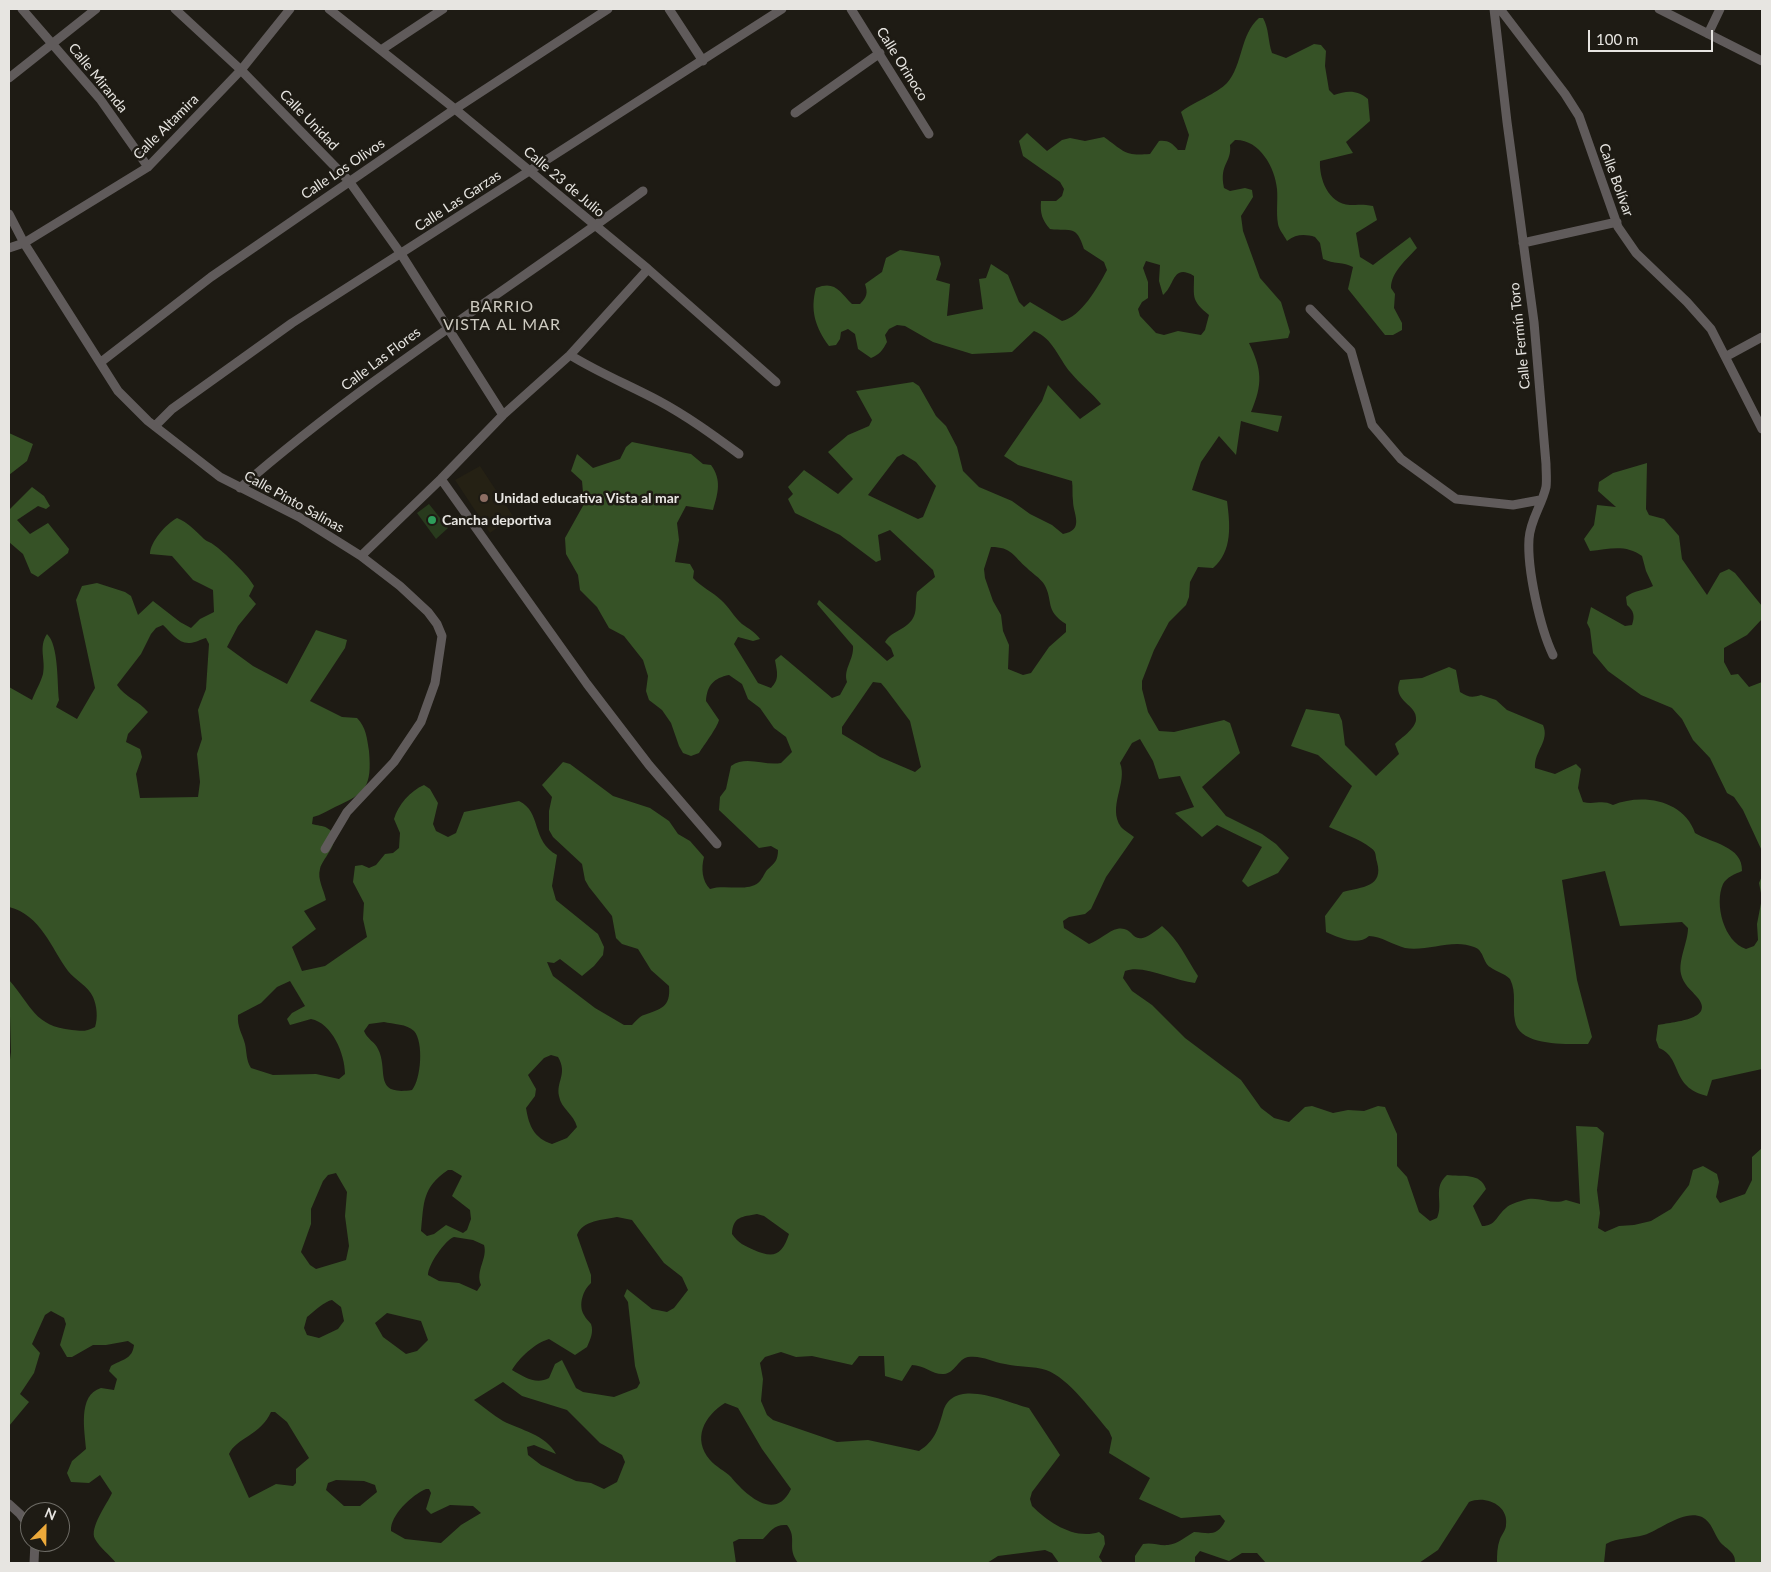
<!DOCTYPE html>
<html>
<head>
<meta charset="utf-8">
<style>
	body { margin:0 }
	#map { position:relative; width:1771px; height:1572px; overflow:hidden; background:#1e1b14; font-family:Lato,sans-serif }
	canvas { display:block }
	.frame { position:absolute; inset:0; border:10px solid #e7e5e1; pointer-events:none }
	.north { position:absolute; left:20px; top:1502px; width:50px; height:50px; box-sizing:border-box; background:#1e1b14; border:1px solid #6e6c66; border-radius:50%; rotate:23deg; font-size:14px; font-weight:700; line-height:20px; text-align:center; color:#e7e5e1 }
	.north::after { content:''; display:block; margin:auto; width:18px; height:22px; background:#eca93a; clip-path:polygon(50% 0,100% 100%,50% 72%,0 100%) }
	.scale { position:absolute; left:1588px; top:30px; width:125px; height:22px; box-sizing:border-box; border:2px solid #e7e5e1; border-top:0; padding-left:6px; font-size:15px; line-height:18px; white-space:nowrap; color:#e7e5e1; -webkit-text-stroke:4px #1e1b14; paint-order:stroke }
</style>
</head>
<body>
<div id="map">
<canvas width="1771" height="1572"></canvas>
<div class="frame"></div>
<div class="north">N</div>
<div class="scale">100 m</div>
</div>
<script>
const ctx = document.querySelector('canvas').getContext('2d');
ctx.lineJoin = 'round';
function fillPath(path, color) {
  ctx.fillStyle = color;
  ctx.fill(path, 'evenodd');
}
function strokePath(path, color, width, dash) {
  ctx.strokeStyle = color;
  ctx.lineWidth = width;
  ctx.lineCap = dash ? 'butt' : 'round';
  ctx.setLineDash(dash || []);
  ctx.stroke(path);
}
function label(font, color, halo, rows, align = 'center') {
  ctx.font = font + ' Lato,sans-serif';
  ctx.lineWidth = 5;
  ctx.setLineDash([]);
  ctx.textBaseline = 'middle';
  ctx.strokeStyle = halo;
  ctx.fillStyle = color;
  for (const [text, x, y, turn = 0] of rows) {
    ctx.save();
    ctx.translate(x, y);
    ctx.rotate((+turn || 0) * Math.PI / 180);
    ctx.textAlign = isNaN(turn) ? turn : align;
    if (halo) ctx.strokeText(text, 0, 0);
    ctx.fillText(text, 0, 0);
    ctx.restore();
  }
}
fillPath(new Path2D(`
	M480,466L513,516L490,533L455,480Z`), '#252114');
fillPath(new Path2D(`
	M429,504L448,528L436,539L417,513Z`), '#283a1d');
fillPath(new Path2D(`
	M1259,18H1263C1269,28 1268,42 1272,53L1286,58L1314,44L1321,45L1326,51L1325,66L1329,90L1334,95C1347,90 1358,90 1368,99L1370,121L1346,142L1353,153L1320,161C1319,178 1328,204 1350,205C1358,205 1363,204 1373,206L1377,220L1356,233L1360,257L1373,265L1410,237L1417,248C1407,259 1391,272 1391,288L1395,294L1394,308L1402,323V330L1393,335H1385L1348,289L1353,267C1344,262 1333,264 1323,259L1320,243L1315,237C1305,234 1296,234 1287,241C1284,235 1279,230 1278,224C1276,212 1278,200 1277,189C1275,167 1259,139 1235,140L1230,145C1232,163 1219,163 1224,188L1230,191L1245,188L1252,190L1253,197L1241,216L1243,231L1260,278L1281,302L1290,332L1288,338L1249,343C1262,370 1263,384 1251,412L1282,416L1278,432L1241,421L1236,455L1219,436L1201,462L1192,490L1227,501C1230,524 1233,551 1213,568L1198,567L1190,582L1189,597L1186,605L1169,622L1154,650L1142,681V689L1148,712L1159,731L1174,732L1224,720L1230,723L1240,753L1202,787L1226,816L1262,834L1276,844L1289,858L1278,873L1248,887L1242,881L1262,847L1217,825L1202,837L1175,813L1194,807L1180,776L1159,779L1153,761L1140,739L1132,743L1120,763C1128,783 1107,807 1121,827C1124,830 1130,834 1134,837L1106,877L1091,909L1085,914L1069,917L1063,921L1064,928L1089,944C1098,941 1110,930 1117,929C1138,925 1128,954 1162,926C1179,940 1186,958 1198,976L1195,983C1173,981 1144,964 1125,971L1123,978L1132,991L1152,1005L1185,1038L1241,1080L1261,1108L1274,1118L1289,1122L1305,1107L1312,1106L1333,1113L1348,1110L1364,1111L1378,1106L1385,1107L1397,1134V1166L1407,1177L1419,1212L1430,1221L1437,1218C1444,1203 1432,1188 1447,1175C1462,1177 1480,1172 1486,1189L1473,1206L1482,1226C1496,1226 1496,1216 1506,1208C1510,1204 1518,1202 1524,1200C1538,1195 1552,1206 1566,1200L1580,1204L1576,1126L1597,1127L1604,1133L1597,1190L1600,1213L1598,1228L1605,1232L1619,1226L1634,1225L1651,1221L1671,1209L1689,1185L1693,1170L1703,1166L1717,1174L1719,1182L1716,1197L1720,1203L1745,1194L1752,1180V1157L1762,1148V1563H1735C1736,1552 1726,1549 1720,1542C1714,1534 1712,1522 1702,1517C1684,1509 1660,1530 1644,1535C1631,1539 1618,1537 1606,1544L1604,1563H1497C1497,1555 1497,1547 1500,1539C1502,1534 1506,1530 1506,1525C1509,1505 1485,1495 1469,1502L1438,1550L1419,1563H1266L1257,1553H1242L1229,1561L1200,1551L1195,1557V1563H1135V1556L1143,1544C1152,1542 1159,1546 1168,1545C1178,1544 1185,1537 1194,1532C1209,1533 1217,1537 1225,1521L1220,1515L1181,1518L1139,1499L1150,1478L1109,1453L1112,1438L1109,1431C1093,1413 1069,1378 1046,1370C1034,1366 1018,1367 1005,1364C992,1362 982,1355 968,1357C958,1359 955,1373 944,1374C933,1375 924,1365 912,1365L902,1381L885,1376L884,1356H859L852,1365L812,1356L796,1357L781,1352L765,1357L760,1363L763,1379L761,1401L767,1415L773,1420L837,1442L868,1440L919,1451C935,1441 938,1429 943,1412C953,1376 1007,1403 1029,1408L1060,1455L1032,1492L1030,1499L1032,1506C1049,1523 1075,1540 1099,1532L1104,1536L1105,1544L1099,1557L1103,1563H1059L1052,1553L1045,1550L998,1556L987,1563H798C786,1547 798,1539 787,1525C774,1524 771,1531 763,1539H739L733,1542L736,1563H116C110,1555 100,1548 95,1539C89,1528 107,1504 112,1493L100,1475L89,1483L71,1482L67,1473L72,1461L86,1449C85,1432 77,1395 101,1388L114,1390L117,1379L109,1371L111,1366C122,1359 132,1360 134,1345L128,1341L106,1345H93L72,1357H67L60,1345L66,1324L64,1318L51,1311L45,1315L32,1344L40,1353L34,1373L20,1394L29,1402L9,1426V1067L11,1052L9,980C32,1006 34,1026 72,1030C81,1031 86,1032 95,1027C98,1018 97,1006 93,997C88,986 75,980 68,971C51,948 41,915 9,907V687L32,700C35,692 41,682 43,674C46,659 38,648 47,634C59,645 57,684 59,700L56,707L77,719L95,688L76,600L82,586L97,583L125,592L131,596L138,615L153,601L180,622L191,628L200,619L214,612L213,590L193,580L172,556L150,554C150,542 166,524 177,518C187,522 196,531 204,539C207,542 211,542 214,545C224,552 249,576 254,586L249,596L256,604L238,626L227,647L253,666L287,684L316,630L347,640L345,648L310,701L342,717L357,718C366,727 367,738 369,751C372,787 366,793 335,807C327,811 321,815 313,817L312,824C317,826 323,825 327,828C346,838 322,858 320,869C317,879 324,890 326,900L304,911L316,929L292,947L302,971L325,966L367,937L363,919L364,903L353,882L355,866L362,865L369,868L376,865L385,854L393,853L399,848L400,833L394,819C398,805 410,791 424,785L430,789L438,803L433,824L436,831L448,837L456,833L464,812L519,801C542,812 531,841 557,855L552,886L556,900L598,934L604,947L603,955L594,966L582,976L560,959L554,963L547,962L553,976L595,1008L624,1025H632C635,1022 640,1016 644,1015C660,1009 671,1008 669,986L651,970L638,949L622,944L616,938L612,916L589,887L585,880L582,864L553,837L549,830V811L552,797L542,785L563,762L570,764L613,796L650,808L669,821L678,834L690,841L704,857C701,868 702,881 710,889C724,884 747,892 758,883C762,880 764,874 767,870C775,863 778,860 778,850L771,846L759,848L719,810L720,797L726,789L731,766C746,755 764,766 781,763L792,752L786,737L774,728L760,708L748,699L742,684L729,675C714,678 707,685 706,701L719,720C717,728 704,745 699,753L691,756L683,753L679,746L671,723L662,710L649,700L646,691L648,676L643,660L624,636L609,628L597,607L580,590L578,575L566,554L565,538L584,504L582,481L571,471L577,454L593,468L620,459L626,447L632,442L691,454L703,464L711,465C722,480 718,493 713,510L686,506L677,523L679,540L675,562L690,564L694,571L693,578C701,587 713,592 721,600C729,607 734,617 742,624C749,629 755,632 760,639L753,641L738,637L734,644L758,683L771,688C780,679 777,672 775,660L781,655L832,698L840,695L847,682C843,669 854,660 853,646L817,604L819,600L887,661L894,656L891,648L885,642C892,630 908,630 914,616C917,610 915,600 917,592L935,577L933,570L890,530L878,535L881,560L876,562L840,535L795,513L788,499L793,494L788,487L804,470L838,494L853,479L828,452L848,435L869,426L872,420L856,391L913,382L919,386L936,416L946,426L957,447L963,471L979,487L1012,501L1030,514L1052,525L1063,534C1085,530 1073,514 1073,501C1072,494 1073,488 1072,481L1018,465L1004,456L1042,401L1048,385L1080,419L1101,404C1092,393 1080,384 1071,373C1058,358 1053,338 1034,331L1012,352L972,354L933,342L905,326L897,325L889,329L885,335L887,342C883,350 879,355 871,358L858,349L855,334L848,329L841,332L840,339L836,345L829,346C815,327 810,310 816,288C835,280 840,292 852,304H860C867,297 868,293 865,284L882,272L886,258L900,250L939,256L941,264L936,280L950,284L947,316L983,309L979,279L986,278L991,264L1008,275L1019,302L1024,307L1030,302L1062,321C1081,317 1098,287 1107,270L1104,262L1084,249C1076,224 1072,232 1050,229C1042,220 1040,213 1041,201H1056L1062,196L1064,189L1060,182L1023,156L1019,141L1027,133L1047,151L1062,140L1070,138L1085,141L1104,137C1125,152 1124,156 1150,154L1159,141C1168,140 1172,143 1178,150H1185L1189,135L1181,112C1192,103 1218,93 1227,83C1243,65 1240,34 1259,18ZM1146,261L1160,265L1159,281L1163,295C1175,286 1172,263 1194,276C1194,298 1191,300 1209,315L1205,330L1201,335L1178,331L1164,335L1156,333L1140,316L1138,309L1142,302L1148,298V282L1143,268ZM903,454L916,462L936,486L923,517L918,519L868,495L897,457ZM991,547C1012,547 1013,556 1027,568C1032,573 1040,578 1044,584C1054,601 1044,610 1066,624V632L1049,647L1031,673L1023,675L1008,669L1009,645L1003,631L1001,615L993,601L985,578L984,569ZM163,625C171,632 178,644 190,643C195,643 201,639 206,638L209,644L206,689L198,710L202,739L197,754L200,782L198,797L140,798L136,774L142,757L140,749L126,742L128,734L148,712C139,701 125,697 117,685L141,654L151,634L156,628ZM873,682L881,683L886,689L910,721L921,767L915,772L880,757L842,734V727ZM290,981L305,1006L292,1013L287,1019L290,1025L311,1019C332,1023 345,1054 345,1074L339,1079L316,1074L273,1075L251,1068C246,1060 247,1053 245,1044C242,1033 237,1027 238,1015L261,1003L277,987ZM384,1022C393,1024 407,1024 414,1031C424,1042 421,1080 412,1090C372,1096 389,1070 378,1049C375,1042 367,1039 364,1031L369,1024ZM551,1055L558,1057C568,1074 556,1081 559,1096C561,1109 574,1114 577,1127L567,1138L552,1144C534,1138 529,1126 526,1108L535,1096L536,1089L528,1075L544,1058ZM448,1170H452L462,1176L452,1196L470,1210L471,1219L467,1230L463,1233L446,1225L434,1234L427,1236L421,1231C424,1202 422,1188 448,1170ZM336,1173L347,1192L345,1216L349,1246L346,1260L316,1269L310,1265L301,1252L311,1224V1209L323,1181L328,1175ZM757,1214L764,1216L789,1234C782,1255 774,1259 754,1250C745,1246 738,1243 732,1234C733,1216 742,1217 757,1214ZM617,1217L632,1220L664,1263L682,1277L688,1290L674,1308L667,1312L652,1309L627,1289L624,1296L628,1302L635,1366L640,1383L637,1388L614,1397L583,1392L576,1388L562,1360L555,1364L549,1378C536,1385 524,1377 512,1370C519,1358 535,1343 549,1339L575,1355L587,1347C590,1340 594,1332 591,1324C589,1321 586,1319 584,1315C578,1305 583,1290 591,1283V1275L577,1235C583,1220 603,1220 617,1217ZM454,1237L473,1240L484,1245C488,1259 475,1270 481,1285L477,1291L459,1283L439,1281L428,1275C428,1265 445,1240 454,1237ZM332,1300L341,1307L344,1321L338,1329L319,1338L307,1335L304,1328L307,1317C313,1312 325,1301 332,1300ZM387,1313L421,1321L428,1340L417,1351L406,1354L383,1337L375,1323ZM503,1382L522,1396L567,1410L600,1443L622,1455L625,1462L617,1482L604,1489L591,1483L576,1481L541,1465L528,1455L527,1447L534,1445L556,1454C546,1435 521,1430 503,1421C493,1415 484,1407 474,1400ZM725,1403L738,1408L762,1449L791,1489C775,1523 745,1494 731,1477C725,1471 716,1467 710,1460C692,1439 704,1416 725,1403ZM271,1412H275L287,1422L309,1458L296,1469V1483L293,1486L276,1484L249,1498L229,1454C236,1438 261,1435 271,1412ZM336,1480L364,1481L375,1485L377,1492L360,1506H344L326,1490L328,1483ZM426,1489H429L431,1493L426,1509L431,1514L450,1505L473,1506L481,1513L461,1525L441,1543L405,1539L391,1531C390,1515 412,1495 426,1489Z
	M9,433L33,444L27,461L9,475Z
	M1647,463L1646,509L1649,515L1664,519L1679,536L1682,559L1707,595L1720,573L1729,569L1735,573L1762,606V619L1747,635L1724,648V662L1731,675L1738,674L1749,687L1762,682V851L1743,810L1734,797L1727,793L1710,758L1693,740L1682,719L1672,708L1641,695L1608,671L1593,653L1590,629L1587,623L1591,607L1625,626L1632,625C1635,616 1634,611 1627,605L1626,597C1634,590 1644,591 1653,586L1646,571L1642,556C1626,544 1609,549 1590,551L1584,539L1594,525L1597,505L1616,507L1598,491L1599,482L1613,473Z
	M32,487L44,496L50,506L46,509L38,506L17,520L30,534L48,523L69,549L68,553L38,577L31,573L23,554L9,542V510Z
	M1449,667L1456,670L1460,692C1468,697 1472,698 1481,695L1496,700L1507,710L1543,725C1550,741 1534,751 1535,768L1555,774L1576,764L1581,769L1578,788L1583,802C1595,805 1602,799 1613,805C1642,793 1684,800 1695,833C1711,843 1743,846 1742,871C1735,874 1727,877 1723,884C1714,904 1724,942 1746,949L1754,946L1758,940L1757,924L1762,898L1759,883L1762,876V1069L1712,1080L1707,1096C1670,1087 1683,1058 1659,1048L1656,1040L1658,1025C1671,1022 1717,1020 1697,997C1691,990 1683,984 1681,974C1678,960 1688,942 1688,928L1682,922L1620,926L1605,871L1562,880L1577,980L1592,1037L1588,1044C1569,1044 1519,1047 1515,1021C1512,1006 1517,993 1510,979C1504,973 1497,972 1490,967C1483,963 1484,950 1474,947C1453,938 1427,952 1405,948C1393,945 1381,936 1369,936C1358,946 1339,938 1326,932L1325,916L1343,892C1362,887 1384,887 1377,862C1375,856 1377,852 1371,848C1360,839 1342,833 1329,827L1352,786L1318,755L1291,746L1306,709L1339,714L1342,721L1345,745L1376,776L1399,754L1395,744C1401,738 1415,729 1416,720C1418,704 1391,702 1400,680L1422,678Z`), '#365226');
strokePath(new Path2D(`
	M22,9L100,99L148,167
	M175,9L241,70L349,181L401,254L503,415
	M329,9L455,109L648,269L776,382
	M669,9L703,61
	M851,9L929,134
	M1494,9L1507,122L1534,322L1546,464C1546,471 1547,480 1546,487C1542,505 1530,520 1529,539C1527,569 1540,628 1553,655
	M1500,9L1565,94L1579,116L1618,227L1636,253L1687,302L1711,329L1762,429
	M1659,9L1762,61
	M1708,34L1720,9
	M381,50L443,9
	M9,78L96,9
	M795,113L880,53
	M9,214L24,243L118,391L148,421L220,477L299,517L361,556L400,586L428,612L437,624L442,636L435,683L421,722L394,762L347,812L325,849
	M1523,243L1617,222
	M9,248L24,243L148,167L241,70L290,9
	M1310,309L1351,351L1372,425L1401,459L1456,499L1513,505L1540,500
	M570,355C599,373 629,385 659,401C687,416 713,435 739,454
	M1727,356L1762,337
	M101,362L211,277L455,109L608,9
	M155,426L172,409L292,323L782,9
	M441,479L587,684L649,765L717,844
	M240,488C366,378 508,290 643,191
	M361,556L441,479L503,415L570,355L648,269
	M9,1504L20,1514L30,1527
	M34,1563L35,1542`), '#605b5b', 9);
for (const [x, y, r, color] of [
	[484,498,5,"#8d6e63"],
	[432,520,5,"#2e9e5b"]
]) {
  const dot = new Path2D();
  dot.arc(x, y, r, 0, 2 * Math.PI);
  ctx.fillStyle = color;
  ctx.fill(dot);
  strokePath(dot, '#1e1b14', 2);
}
label('14px', '#e7e5e1', '#1e1b14', [
	["Calle Orinoco",902,64,58],
	["Calle Miranda",98,78,51],
	["Calle Unidad",309,120,46],
	["Calle Altamira",166,127,-45],
	["Calle Los Olivos",343,169,-34],
	["Calle Bolívar",1616,180,70],
	["Calle 23 de Julio",564,182,40],
	["Calle Las Garzas",458,201,-33],
	["Calle Fermín Toro",1520,336,-96],
	["Calle Las Flores",381,359,-37],
	["Calle Pinto Salinas",294,502,29]
]);
label('bold 14px', '#e7e5e1', '#1e1b14', [
	["Unidad educativa Vista al mar",494,498],
	["Cancha deportiva",442,520]
], 'left');
ctx.letterSpacing = '1px';
label('16px', '#cecbc1', '#1e1b14', [
	["BARRIO",502,307],
	["VISTA AL MAR",502,325]
]);
ctx.letterSpacing = '0px';
</script>
</body>
</html>
